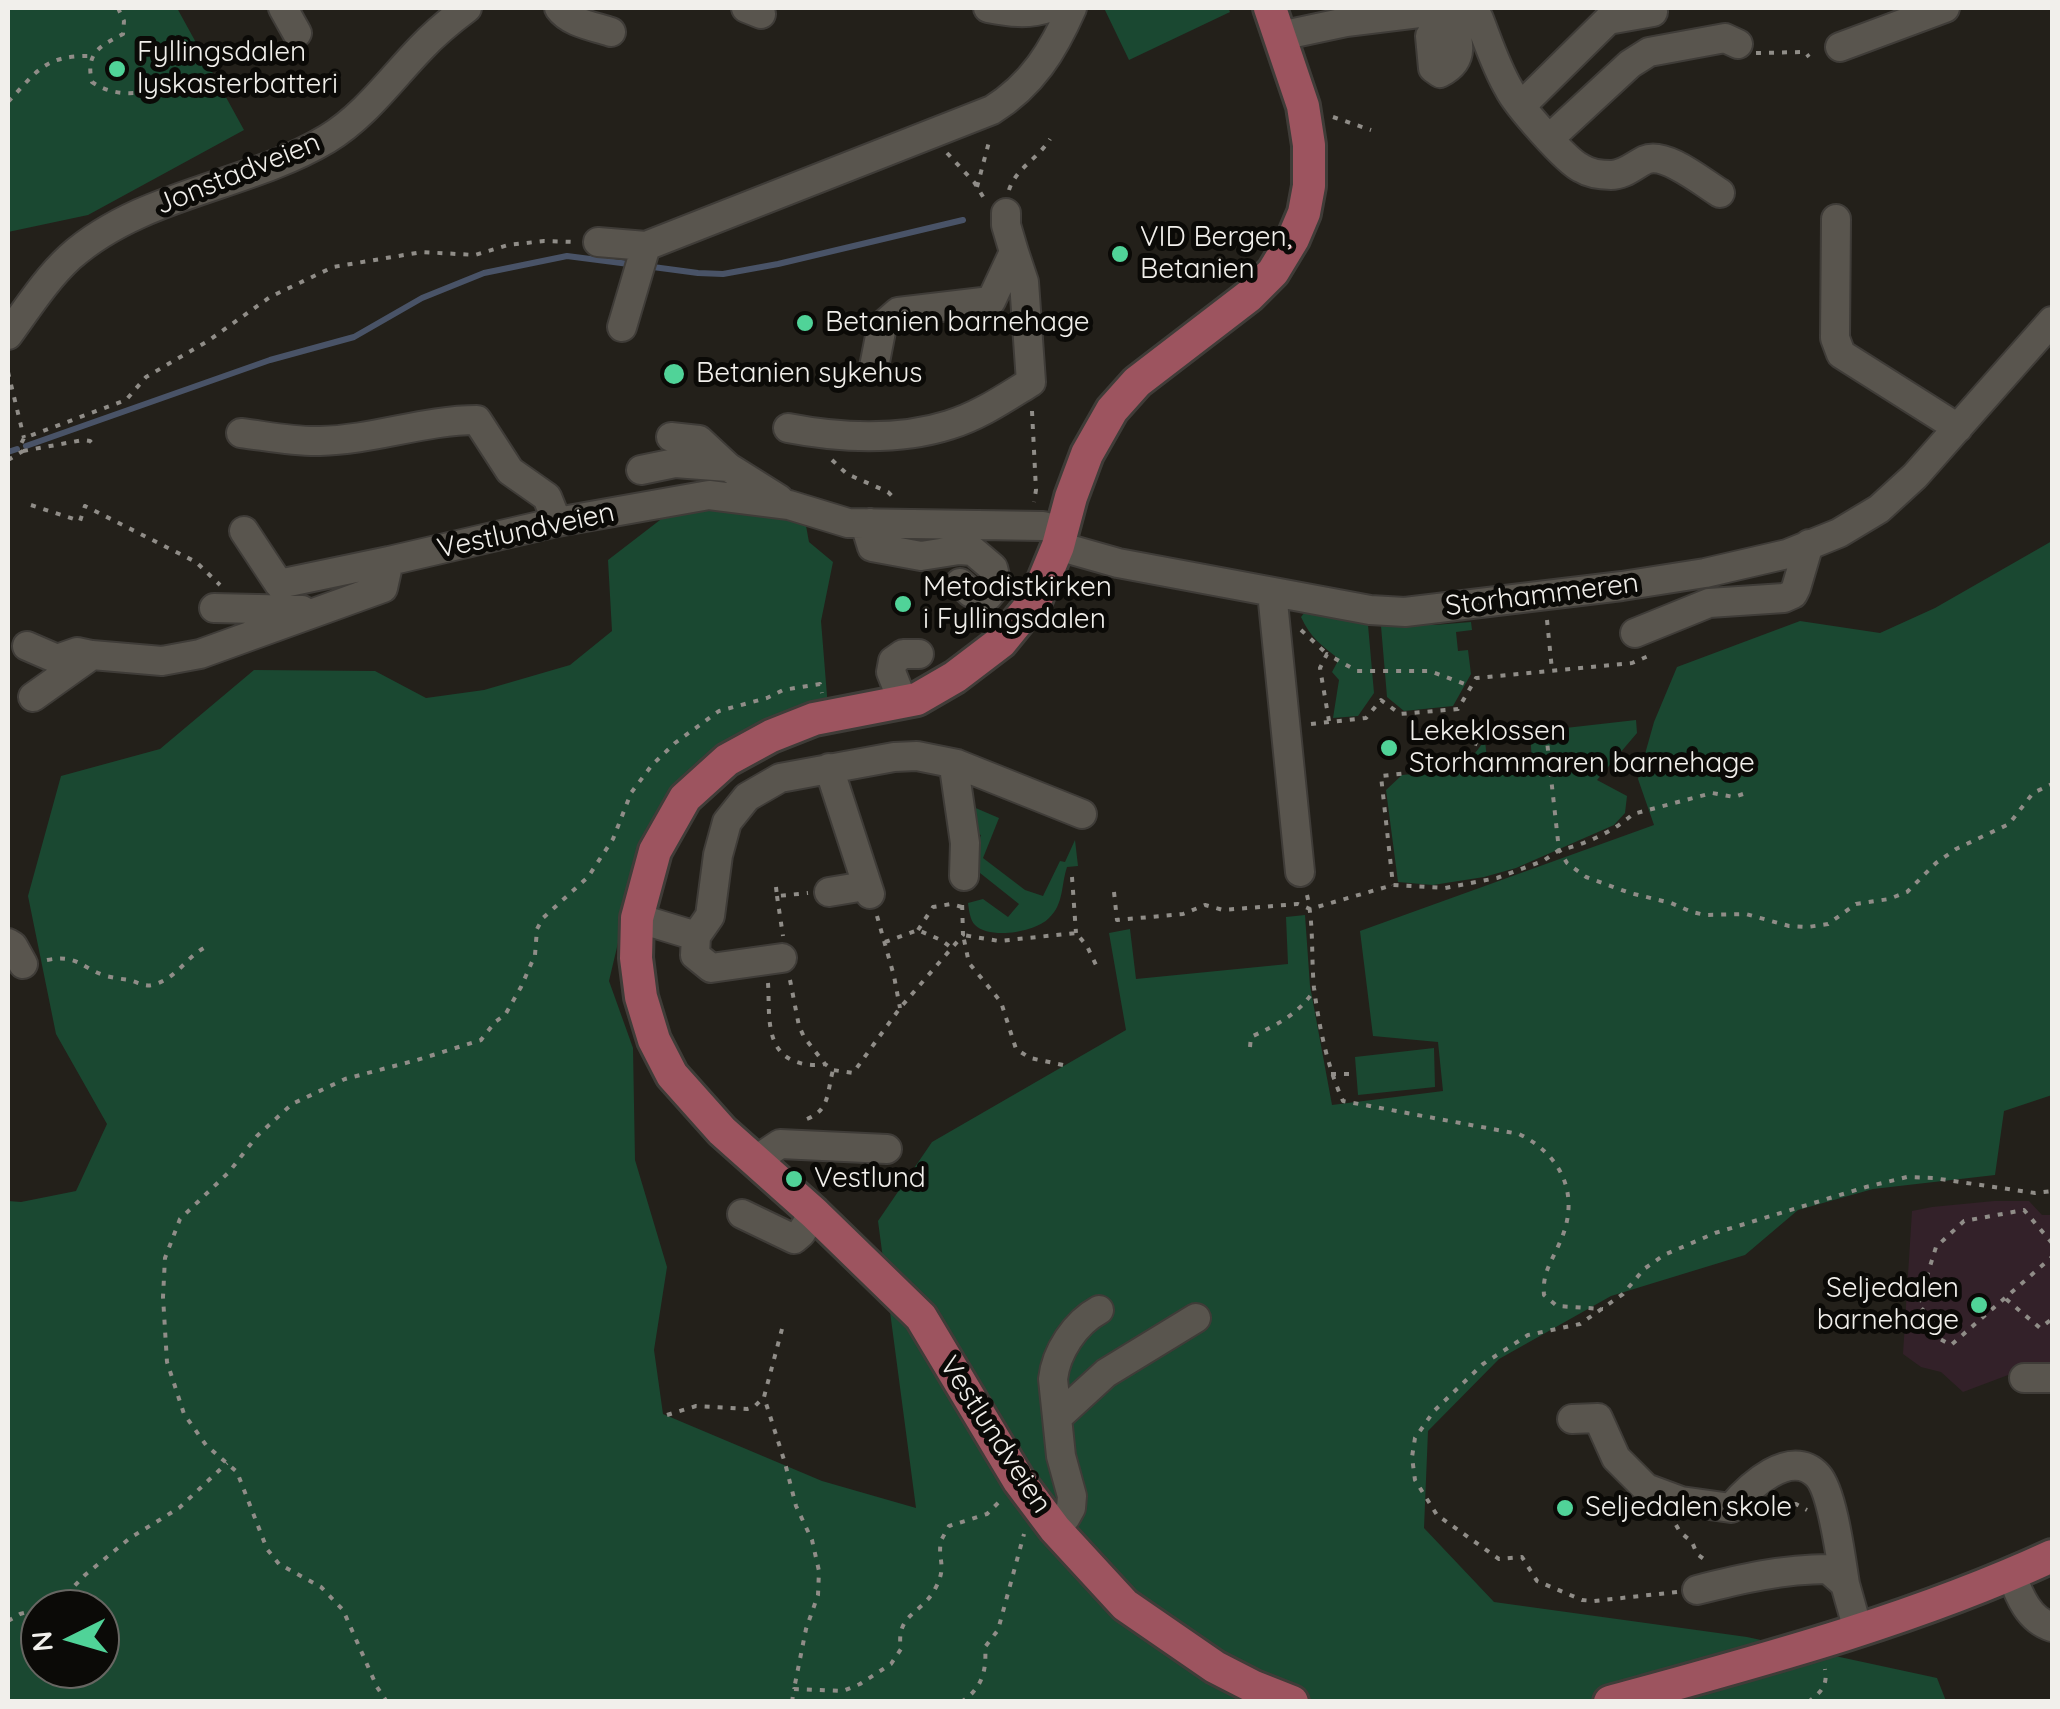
<!DOCTYPE html>
<html>
<head>
<meta charset="utf-8">
<style>
	body { margin:0 }
	#map { position:relative; width:2060px; height:1709px; overflow:hidden; background:#23201a; font-family:Quicksand,sans-serif }
	canvas { display:block }
	.frame { position:absolute; inset:0; border:10px solid #f1efeb; pointer-events:none }
	.north { position:absolute; left:20px; top:1589px; width:100px; height:100px; box-sizing:border-box; background:#0b0a07; border:2px solid #676662; border-radius:50%; rotate:265deg; font-size:28px; font-weight:700; line-height:40px; text-align:center; color:#f1efeb }
	.north::after { content:''; display:block; margin:auto; width:35px; height:45px; background:#50d398; clip-path:polygon(50% 0,100% 100%,50% 72%,0 100%) }
</style>
</head>
<body>
<div id="map">
<canvas width="2060" height="1709"></canvas>
<div class="frame"></div>
<div class="north">N</div>
</div>
<script>
const ctx = document.querySelector('canvas').getContext('2d');
ctx.lineJoin = 'round';
function fillPath(path, color) {
  ctx.fillStyle = color;
  ctx.fill(path, 'evenodd');
}
function strokePath(path, color, width, dash) {
  ctx.strokeStyle = color;
  ctx.lineWidth = width;
  ctx.lineCap = dash ? 'butt' : 'round';
  ctx.setLineDash(dash || []);
  ctx.stroke(path);
}
function label(font, color, halo, rows, align = 'center') {
  ctx.font = font + ' Quicksand,sans-serif';
  ctx.lineWidth = 10;
  ctx.setLineDash([]);
  ctx.textBaseline = 'middle';
  ctx.strokeStyle = halo;
  ctx.fillStyle = color;
  for (const [text, x, y, turn = 0] of rows) {
    ctx.save();
    ctx.translate(x, y);
    ctx.rotate((+turn || 0) * Math.PI / 180);
    ctx.textAlign = isNaN(turn) ? turn : align;
    if (halo) ctx.strokeText(text, 0, 0);
    ctx.fillText(text, 0, 0);
    ctx.restore();
  }
}
fillPath(new Path2D(`
	M1994,1201H2029L2042,1215H2052V1362L2040,1363L1963,1392L1941,1372L1921,1367L1903,1354L1912,1211L1932,1207Z`), '#332129');
fillPath(new Path2D(`
	M8,8H177L244,130L88,215L8,232Z
	M1104,8H1228L1230,12L1129,60Z
	M802,504L809,542L833,562L821,621L828,708L719,748L635,871L609,981L633,1048L635,1160L667,1267L654,1350L663,1414L822,1481L916,1508L878,1221L932,1142L1126,1030L1109,933L1130,929L1136,979L1288,964L1286,917L1305,915L1310,986L1332,1105L1443,1091L1438,1042L1373,1036L1360,931L1654,825L1638,779L1654,722L1677,667L1800,621L1880,633L1935,608L2052,541V1095L2004,1111L1995,1175L1873,1189L1798,1210L1745,1255L1611,1296L1499,1359L1428,1431L1424,1528L1494,1602L1747,1637L1937,1678L1946,1701L8,1702V1201L21,1202L76,1191L107,1124L56,1034L28,896L61,776L160,749L254,670L375,671L426,698L484,690L570,665L612,631L608,560L673,510ZM40,1609H100V1669H40Z
	M1312,611L1363,620L1368,625L1374,693L1358,716L1333,718L1339,680L1332,672L1339,659C1322,646 1310,637 1301,617L1305,612Z
	M1388,622L1435,625L1471,622L1472,630L1456,632L1458,651L1468,650L1471,674L1453,706L1404,711L1387,697L1381,626Z
	M1636,720L1637,733L1597,780L1627,796L1625,813L1614,825L1516,868L1484,877L1433,885L1398,882L1386,790L1402,775L1463,769L1485,740L1487,760H1495L1496,765L1532,761L1530,732Z
	M971,806L999,818L983,858L1025,890L1043,896L1060,861L1065,862L1075,840L1078,866L1067,867C1061,885 1064,904 1049,918C1036,932 990,940 975,925C970,920 969,910 968,903L983,899L1008,917L1019,904L975,869L976,848L981,835L974,833Z
	M1434,1048L1435,1087L1358,1095L1355,1057Z`), '#1a4831');
strokePath(new Path2D(`
	M653,267L698,273L723,274L778,264L963,220
	M26,446L270,360L354,337L422,298L484,273L567,256L629,264
	M8,452L17,449`), '#495367', 6);
const minor = new Path2D(`
	M283,8L297,33
	M559,8C570,23 593,26 611,32
	M746,8L761,14
	M988,8C1009,12 1028,15 1048,8
	M1465,8L1474,11L1479,19C1488,42 1496,67 1509,89C1517,105 1566,161 1581,168C1589,173 1601,175 1611,175C1624,175 1633,166 1645,160C1665,151 1702,182 1720,193
	M1280,36L1346,22L1460,8
	M1430,36L1433,68L1440,73C1470,58 1456,34 1447,10
	M1840,47L1945,8
	M1521,106L1608,20L1653,12
	M1550,138L1630,64L1649,52L1725,38L1738,44
	M1836,219L1835,338L1841,354L1958,428
	M598,242L646,246
	M622,327L646,246L992,110C1032,85 1053,51 1072,8
	M8,335C27,309 46,279 70,257C142,193 247,187 327,139C365,116 391,79 421,48C435,33 451,20 467,8
	M874,367L882,326L898,312L991,301L1014,252L1006,225V213
	M788,428C839,438 899,441 949,425C979,416 1005,398 1031,382L1024,282L1014,252
	M241,433C266,436 294,442 320,441C373,440 424,420 477,420L510,471L547,497L557,522
	M671,437L699,440L728,467L779,499
	M641,470L675,463L728,467
	M870,523L868,534L872,547L921,556L959,550L973,551L993,568L996,580L993,590L988,596L971,593L960,583
	M244,531L279,584L389,561
	M1058,546L1118,563L1370,610L1405,612L1622,586L1705,573L1787,554L1839,533L1879,509L1915,476L2052,321
	M1272,592L1300,872
	M214,608L302,610
	M1635,633L1709,603L1784,598L1793,594L1796,588L1809,544
	M27,646L57,659L77,652L91,655
	M33,697L92,655L162,661L200,654L383,588L389,561L557,522L709,495L789,505L848,523L1043,526L1062,531
	M903,702L891,672L893,661L903,654H919
	M957,764L955,774L965,843L964,876
	M829,768L870,894
	M829,892L853,888L866,882
	M637,918L696,936
	M8,943L13,946L23,964
	M782,958L711,968L695,955L696,936L710,916L718,855L727,822L747,797L780,778L894,757L917,756L957,764L1082,814
	M757,1162L765,1154L780,1144L887,1149
	M742,1214L794,1239L801,1233L814,1213
	M2024,1378H2052
	M1058,1417L1106,1373L1196,1318
	M1572,1419L1598,1418L1616,1458L1646,1488L1681,1501L1731,1508C1748,1488 1791,1446 1818,1476C1833,1493 1841,1560 1845,1584
	M1055,1529L1066,1517L1071,1508L1072,1496L1061,1456L1053,1379C1056,1352 1075,1323 1099,1310
	M2012,1575C2019,1596 2029,1620 2052,1627
	M1697,1590C1740,1579 1783,1569 1828,1569L1845,1584L1858,1630`);
const major = new Path2D(`
	M1270,8L1303,106L1309,145V186L1304,213L1293,239L1273,272L1249,296L1137,382L1112,410L1087,454L1071,497L1058,546L1036,599L1001,642L955,677L917,699L814,719L771,736L727,760L685,798L655,851L637,918L636,958L641,997L654,1040L672,1075L722,1131L814,1213L921,1317L1019,1481L1055,1529L1125,1605L1215,1667L1254,1687L1292,1702
	M1610,1702C1759,1661 1911,1621 2052,1556`);
strokePath(minor, '#3f3c38', 32);
strokePath(major, '#3f3c38', 38);
strokePath(new Path2D(`
	M118,8L124,21L123,34C100,46 85,53 92,82C113,97 140,95 164,87
	M1756,53L1805,52L1809,57
	M8,102C38,70 45,55 92,56
	M1333,117L1371,130
	M947,153L974,182L985,200
	M977,187L990,138
	M1009,190C1016,168 1038,159 1050,139
	M8,372L24,438
	M1032,411L1036,490L1034,502
	M23,451L83,440L90,441L96,447
	M8,460L23,451L21,444L24,438L126,400L146,377L208,341L270,297L333,267L422,252L475,255L508,245L544,241L577,242
	M832,460L847,474L888,492L895,499
	M31,505L80,521L85,506L196,562L220,585
	M1547,620L1552,670
	M1301,630L1327,654
	M1329,721L1320,668L1327,654L1357,671H1430L1470,686
	M1311,724L1366,718L1381,700L1400,714L1458,709L1476,678L1632,663L1653,654
	M1743,794L1734,797L1712,793L1633,814C1614,831 1585,845 1559,850L1567,863L1586,877L1630,893L1671,903L1692,912L1705,915L1746,914L1789,926L1808,927L1828,924L1856,904L1889,899L1907,892L1936,863L1956,849L2009,824L2033,793L2052,784
	M1072,877L1076,933
	M776,887L777,896L808,893
	M1114,892L1117,920L1183,914L1205,905L1223,910L1298,904L1310,909L1393,885L1445,888L1497,878L1543,861L1559,850L1546,732L1478,737L1471,756L1461,767L1381,776L1393,885
	M1307,895C1314,925 1311,957 1314,988C1319,1026 1327,1066 1343,1101L1519,1134C1562,1155 1581,1196 1560,1242C1552,1261 1542,1273 1544,1295L1557,1306L1603,1309
	M777,896L783,936
	M877,916L894,976L900,1008
	M918,930L933,907L951,904L962,907
	M885,942L918,930L941,940L952,948
	M47,960C78,954 81,968 106,976C114,978 122,979 129,980C138,982 144,987 152,985C178,979 187,954 210,945
	M790,980L799,1026L804,1037L825,1064L833,1070L853,1073L900,1008L963,935L962,900
	M768,983C770,1010 764,1049 794,1061C804,1065 814,1066 825,1064
	M1250,1047L1251,1037C1278,1024 1298,1015 1315,989
	M1063,1065L1030,1058L1016,1049L1001,1002L969,963L963,935L999,941L1076,933L1087,946L1097,967
	M1331,1074H1356
	M807,1119C830,1110 827,1092 833,1070
	M2052,1243L2024,1210L1964,1221L1936,1247L1918,1305L1923,1310L1931,1334L1951,1345L2052,1257
	M2006,1299L2040,1328L2052,1319
	M782,1329L764,1397L785,1463L796,1506L812,1540L819,1571L818,1595L806,1629L794,1689
	M667,1415L696,1406L747,1409L754,1407L764,1397
	M1768,1506L1796,1504L1807,1510
	M1676,1525L1680,1532L1692,1542L1697,1554L1708,1562
	M1677,1592L1594,1601L1582,1600L1537,1581L1522,1557L1499,1559L1437,1515L1415,1480L1412,1457L1415,1438L1434,1411L1483,1364L1528,1335L1580,1324L1623,1294L1644,1269L1664,1255L1715,1233L1866,1187L1907,1177L1933,1178L2035,1193L2052,1191
	M8,1621L20,1614L57,1604L85,1575L130,1538L179,1508L227,1463
	M387,1702L377,1687L343,1610L321,1587L279,1564L267,1549L237,1472L206,1445L184,1414L167,1362L163,1297L165,1258L180,1219L229,1172L257,1136L292,1104L345,1079L417,1060L481,1040L495,1022L505,1015L521,987L535,955L537,929L543,918L588,877L613,839L631,793L652,765L675,743L719,711L767,698L783,690L820,684L822,693
	M792,1702L794,1689L843,1691L860,1684L891,1664L901,1649C895,1614 922,1614 935,1589C948,1565 937,1561 941,1541C941,1540 948,1528 949,1526L987,1514L1001,1500
	M961,1702C982,1689 987,1670 985,1647L998,1630L1024,1534
	M1808,1702C1821,1692 1828,1686 1825,1669`), '#908d88', 4, [5, 8]);
strokePath(minor, '#59554e', 28);
strokePath(major, '#9d545f', 32);
for (const [x, y, r, color] of [
	[117,69,10,"#50d398"],
	[1120,254,10,"#50d398"],
	[805,323,10,"#50d398"],
	[674,374,12,"#50d398"],
	[903,604,10,"#50d398"],
	[1389,748,10,"#50d398"],
	[794,1179,10,"#50d398"],
	[1979,1305,10,"#50d398"],
	[1565,1508,10,"#50d398"]
]) {
  const dot = new Path2D();
  dot.arc(x, y, r, 0, 2 * Math.PI);
  ctx.fillStyle = color;
  ctx.fill(dot);
  strokePath(dot, '#0b0a07', 4);
}
label('28px', '#f1efeb', '#0b0a07', [
	["Fyllingsdalen",137,53],
	["lyskasterbatteri",137,85],
	["VID Bergen,",1140,238],
	["Betanien",1140,270],
	["Betanien barnehage",825,323],
	["Betanien sykehus",696,374],
	["Metodistkirken",923,588],
	["i Fyllingsdalen",923,620],
	["Lekeklossen",1409,732],
	["Storhammaren barnehage",1409,764],
	["Vestlund",814,1179],
	["Seljedalen",1959,1289,"right"],
	["barnehage",1959,1321,"right"],
	["Seljedalen skole",1585,1508]
], 'left');
label('28px', '#f1efeb', '#0b0a07', [
	["Jonstadveien",238,174,-22],
	["Vestlundveien",526,531,-12],
	["Storhammeren",1542,595,-7],
	["Vestlundveien",995,1435,57]
]);
</script>
</body>
</html>
